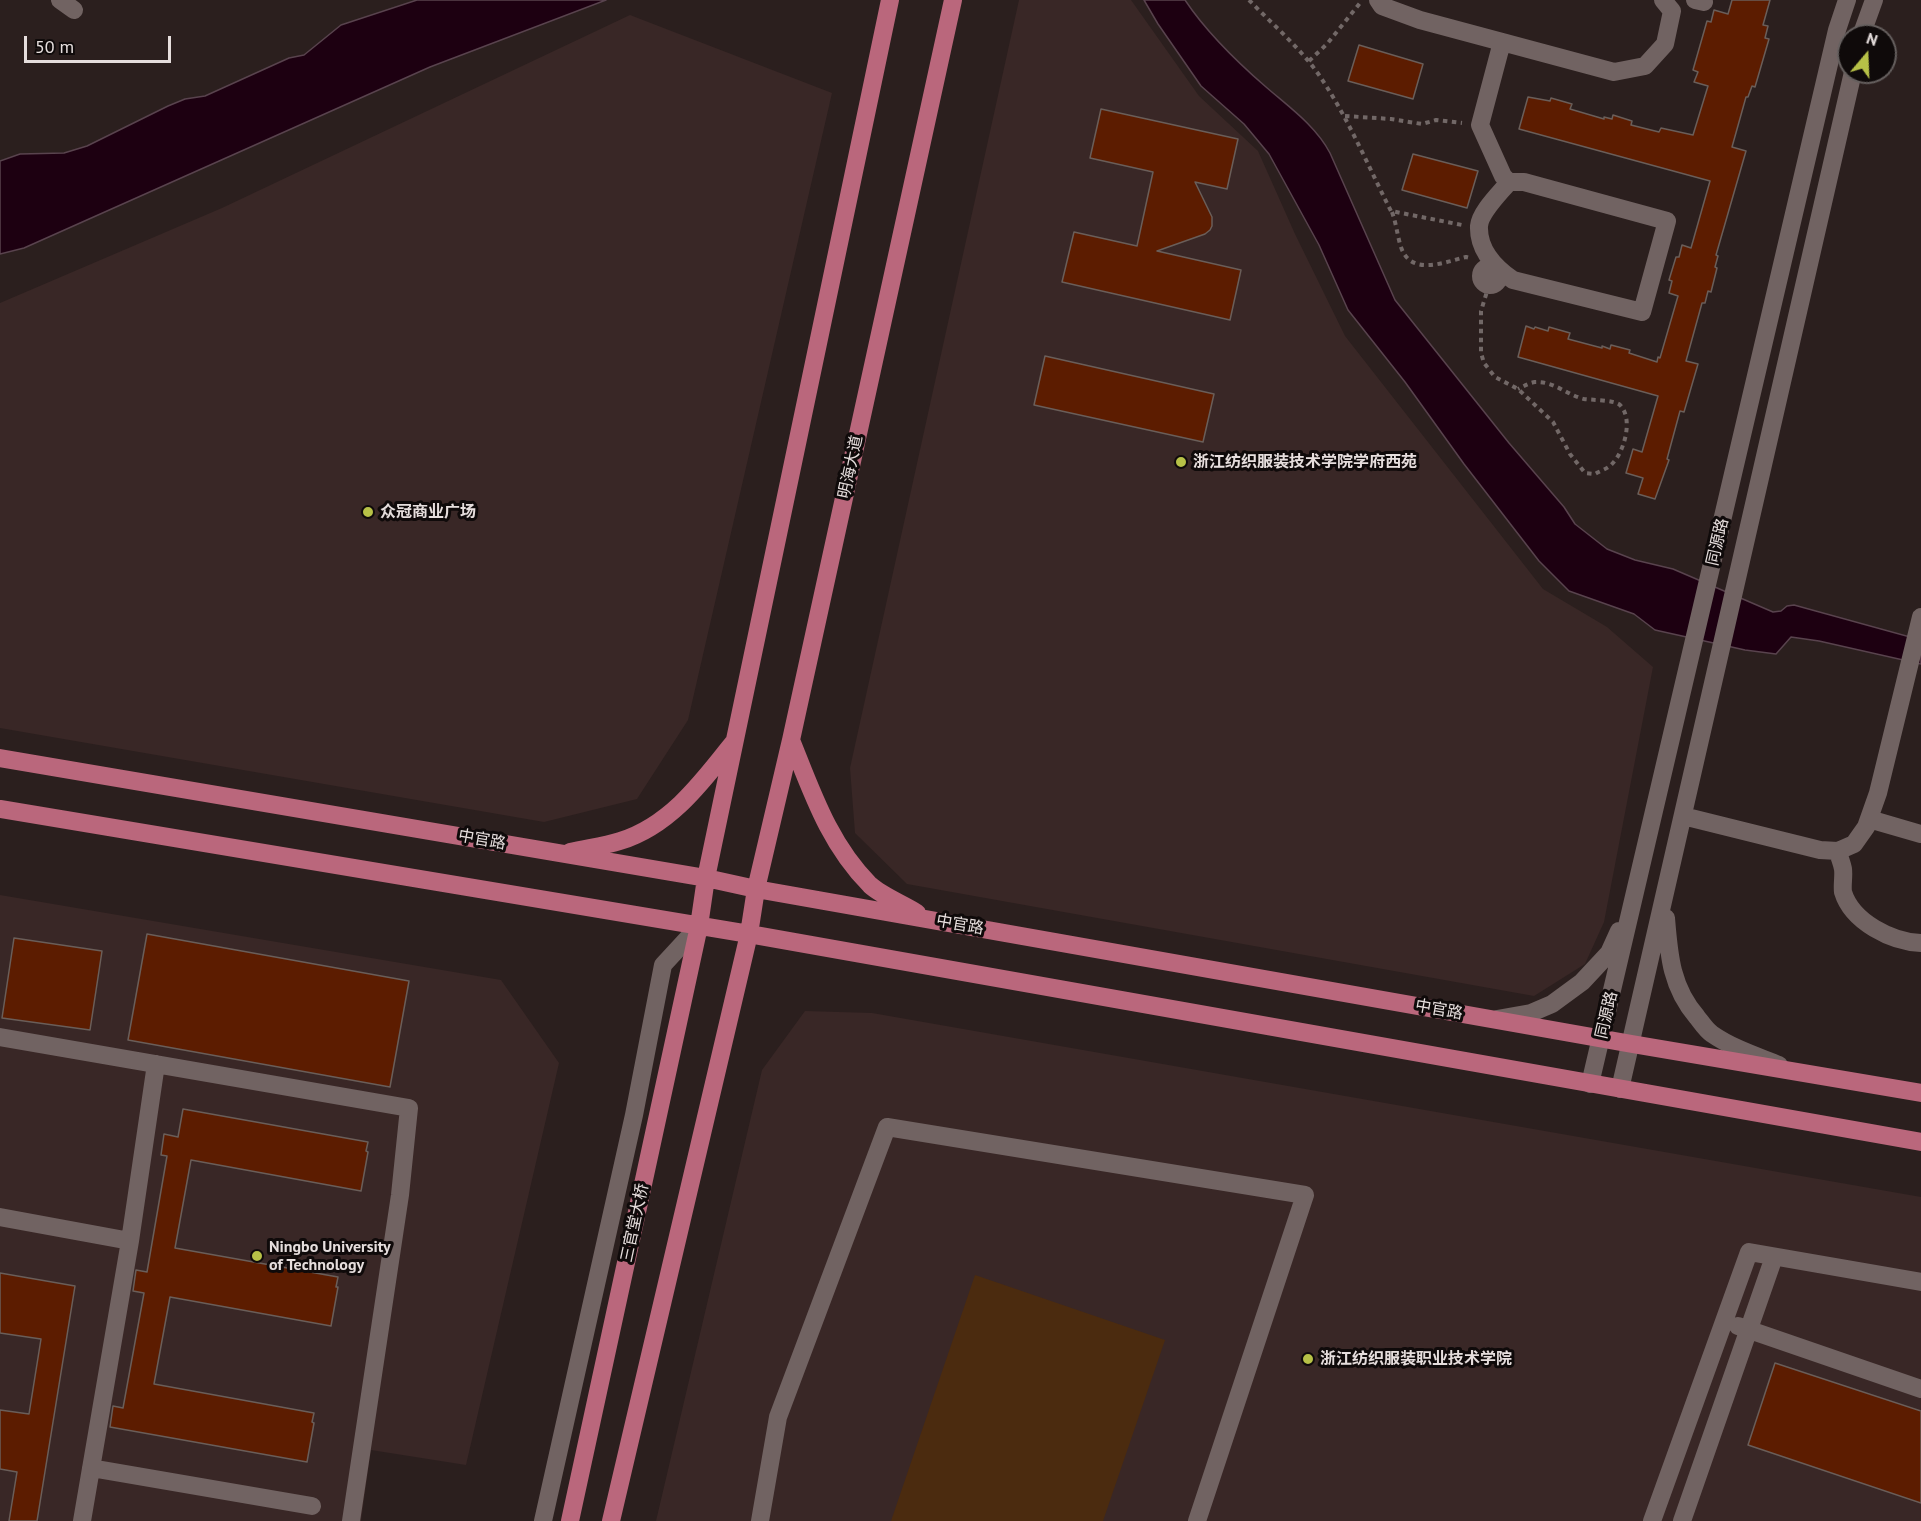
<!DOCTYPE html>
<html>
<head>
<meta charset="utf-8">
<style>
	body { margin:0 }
	#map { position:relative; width:1921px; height:1521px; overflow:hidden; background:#2b1f1e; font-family:"PT Sans",sans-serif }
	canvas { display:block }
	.north { position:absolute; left:1837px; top:24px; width:60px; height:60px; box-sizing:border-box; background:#0f0a0a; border:2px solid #655f5e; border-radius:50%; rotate:19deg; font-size:16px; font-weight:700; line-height:24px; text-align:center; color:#e6dedd }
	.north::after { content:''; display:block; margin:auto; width:21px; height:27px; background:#b7c147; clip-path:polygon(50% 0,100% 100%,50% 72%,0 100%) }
	.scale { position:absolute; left:24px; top:36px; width:147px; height:27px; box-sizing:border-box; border:3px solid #e6dedd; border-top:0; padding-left:8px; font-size:18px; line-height:21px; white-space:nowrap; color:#e6dedd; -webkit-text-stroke:4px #0f0a0a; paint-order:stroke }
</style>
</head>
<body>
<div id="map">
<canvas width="1921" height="1521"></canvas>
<div class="north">N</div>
<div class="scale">50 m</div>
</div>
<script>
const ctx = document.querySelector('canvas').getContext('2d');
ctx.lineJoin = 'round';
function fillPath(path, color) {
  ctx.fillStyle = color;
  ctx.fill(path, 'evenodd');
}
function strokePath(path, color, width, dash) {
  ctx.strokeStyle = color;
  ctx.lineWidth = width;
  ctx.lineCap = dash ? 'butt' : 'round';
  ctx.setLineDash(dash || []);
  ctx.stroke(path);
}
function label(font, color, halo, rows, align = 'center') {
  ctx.font = font + ' "PT Sans","Noto Sans SC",sans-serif';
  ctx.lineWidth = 6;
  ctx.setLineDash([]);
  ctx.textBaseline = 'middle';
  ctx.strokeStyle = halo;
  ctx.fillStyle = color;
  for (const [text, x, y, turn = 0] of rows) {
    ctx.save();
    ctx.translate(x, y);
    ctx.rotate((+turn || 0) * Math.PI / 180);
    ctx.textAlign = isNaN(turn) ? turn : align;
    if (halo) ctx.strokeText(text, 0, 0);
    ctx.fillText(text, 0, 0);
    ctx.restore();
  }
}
fillPath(new Path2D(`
	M1019,0H1131L1199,96L1258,151L1295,234L1345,336L1543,589L1607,627L1653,667L1604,922L1585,964L1534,996L907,884L855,833L850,768Z
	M630,15L832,93L688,720L637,799L544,822L0,728V303L222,208Z
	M0,895L501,980L559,1063L466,1465L371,1450L361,1521H0Z
	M805,1011L872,1013L1921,1197V1521H656L762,1070Z`), '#392726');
fillPath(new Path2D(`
	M975,1275L1165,1340L1103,1521H891Z`), '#4b2b0f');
const water = new Path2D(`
	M417,0H606L430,67L24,248L0,254V161L20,154L64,153L87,146L168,106L185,99L205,96L289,58L304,55L341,25Z
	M1144,0H1185C1207,33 1236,61 1266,87C1289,107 1316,126 1330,153L1395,300L1509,443L1564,507L1575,524L1607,549L1635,560L1673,569L1773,612L1781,611L1787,606L1794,605L1921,640V664L1819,641L1791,637L1776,654L1745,650L1655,630L1634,614L1569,591L1539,561L1464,464L1405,382L1348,310L1319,245L1269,154L1244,124L1201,86L1158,24Z`);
fillPath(water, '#1d0011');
strokePath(water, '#59434e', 1.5);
const building = new Path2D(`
	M1732,0H1770L1763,25L1768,26L1765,38L1769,39L1755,87L1752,86L1748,97H1746L1732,147L1746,151L1716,255L1718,256L1715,267L1717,268L1711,292L1708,291L1705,303H1702L1686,361L1698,364L1684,412L1680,411L1667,459L1669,460L1655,499L1638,494L1643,478L1626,473L1633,449L1642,452L1658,396L1518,357L1526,326L1534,329L1535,327L1548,331L1549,327L1570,333L1568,339L1602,348V346L1610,349L1611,345L1630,350L1629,353L1657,362L1658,357L1660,358L1678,296L1669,293L1672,281L1669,280L1676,257H1679L1682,245L1691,248L1710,181L1519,129L1528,97L1550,101L1551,98L1572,104L1570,109L1604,119V117L1612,119L1613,115L1632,121L1631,125L1659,132L1661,128L1693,135L1708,86L1694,82L1698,72L1693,70L1707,21L1711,22L1714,10L1728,14Z
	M1359,45L1423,64L1413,99L1348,81Z
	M1101,109L1238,139L1227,189L1195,182L1212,217V226L1210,230L1205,234L1157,251L1241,270L1230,320L1062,282L1074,232L1137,246L1153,172L1090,158Z
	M1413,154L1478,171L1467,208L1402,190Z
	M1045,356L1214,394L1203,442L1034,405Z
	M147,934L409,981L390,1087L128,1040Z
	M14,938L102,951L90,1030L2,1018Z
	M183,1109L368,1142L366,1151L368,1152L361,1191L191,1160L175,1248L338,1277L336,1287H338L331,1326L170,1297L154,1384L314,1413L312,1422L314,1423L307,1462L110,1427L113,1406L123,1408L144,1293L133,1291L136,1270L147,1272L167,1156L161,1155L164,1134L178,1137Z
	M0,1273L75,1286L37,1521H9L17,1472L0,1469V1410L29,1414L41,1339L0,1333Z
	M1775,1363L1921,1411V1503L1748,1445Z`);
fillPath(building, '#5c1c00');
strokePath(building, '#6a5e59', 1.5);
strokePath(new Path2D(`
	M1249,0C1274,26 1304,51 1323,81C1350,122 1369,168 1391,211L1462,225
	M1309,61L1327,44L1360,3
	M1345,116L1391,119L1422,124L1436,120L1462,123
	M1392,212C1396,223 1397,233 1400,244C1409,278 1444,262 1466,257L1470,258
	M1489,285L1481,311V353L1484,363L1495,377L1518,389L1553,422L1570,454L1585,473L1595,474C1600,471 1607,469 1611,465C1624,453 1634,419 1620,405C1615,400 1592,400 1584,399C1567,395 1554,381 1535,382C1529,383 1524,386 1518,389`), '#726867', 4, [4.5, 4.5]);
strokePath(new Path2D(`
	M60,0L74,10
	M1378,0L1382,6L1420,20L1614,72L1645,66L1665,44L1672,11L1663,0
	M1695,0L1704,2
	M1861,36L1874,0
	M1502,42L1480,125L1503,176L1509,182H1524L1667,221L1642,312L1513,280C1494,267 1478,250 1479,226C1480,212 1500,193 1509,182
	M1481 276a9 9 0 1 1 18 0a9 9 0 1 1-18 0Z
	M1683,816L1820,850L1838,851L1854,844L1866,827L1878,793L1921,617
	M1869,819L1921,834
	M1838,851C1839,857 1842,863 1843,869C1844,876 1842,885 1843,892C1852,922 1892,942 1921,943
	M1666,918C1669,955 1671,987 1697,1017C1701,1022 1706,1030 1712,1034C1732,1048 1757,1056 1779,1065
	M1497,1019L1531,1013L1552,1004L1582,982L1609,953L1619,931
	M0,1037L409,1108L400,1195L351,1521
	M1590,1084L1837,30L1847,0
	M1620,1089L1853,72
	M0,1217L130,1241
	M1738,1326L1921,1389
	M91,1468L312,1506
	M82,1521L130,1241L156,1064
	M543,1521L634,1115L663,965L699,926
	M760,1521L778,1417L887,1127L1305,1195L1197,1521
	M1652,1521L1749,1252L1921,1282
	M1682,1521L1774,1257`), '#716362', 18);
strokePath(new Path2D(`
	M791,740C812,792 829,844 870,885C882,896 903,904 917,913
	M0,758L706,878L756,889L1632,1044L1921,1093
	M0,809L749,934L1921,1142
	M570,852C587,848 604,846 620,841C670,826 703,781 733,743
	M570,1521L699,926L706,878L890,0
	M611,1521L749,934L756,889L791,740L953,0`), '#ba677c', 18);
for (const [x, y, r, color] of [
	[1181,462,6,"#b7c147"],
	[368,512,6,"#b7c147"],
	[257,1256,6,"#b7c147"],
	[1308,1359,6,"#b7c147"]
]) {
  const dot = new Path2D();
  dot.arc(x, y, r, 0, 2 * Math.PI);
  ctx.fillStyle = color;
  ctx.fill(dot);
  strokePath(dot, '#0f0a0a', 2);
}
label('bold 16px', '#e6dedd', '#0f0a0a', [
	["浙江纺织服装技术学院学府西苑",1193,462],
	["众冠商业广场",380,512],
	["Ningbo University",269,1247],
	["of Technology",269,1265],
	["浙江纺织服装职业技术学院",1320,1359]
], 'left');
label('16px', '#e6dedd', '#0f0a0a', [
	["明海大道",851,467,-78],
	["同源路",1718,542,-77],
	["中官路",482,840,10],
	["中官路",960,925,10],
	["中官路",1439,1010,10],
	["同源路",1607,1015,-77],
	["三官堂大桥",635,1223,-78]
]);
</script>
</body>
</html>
